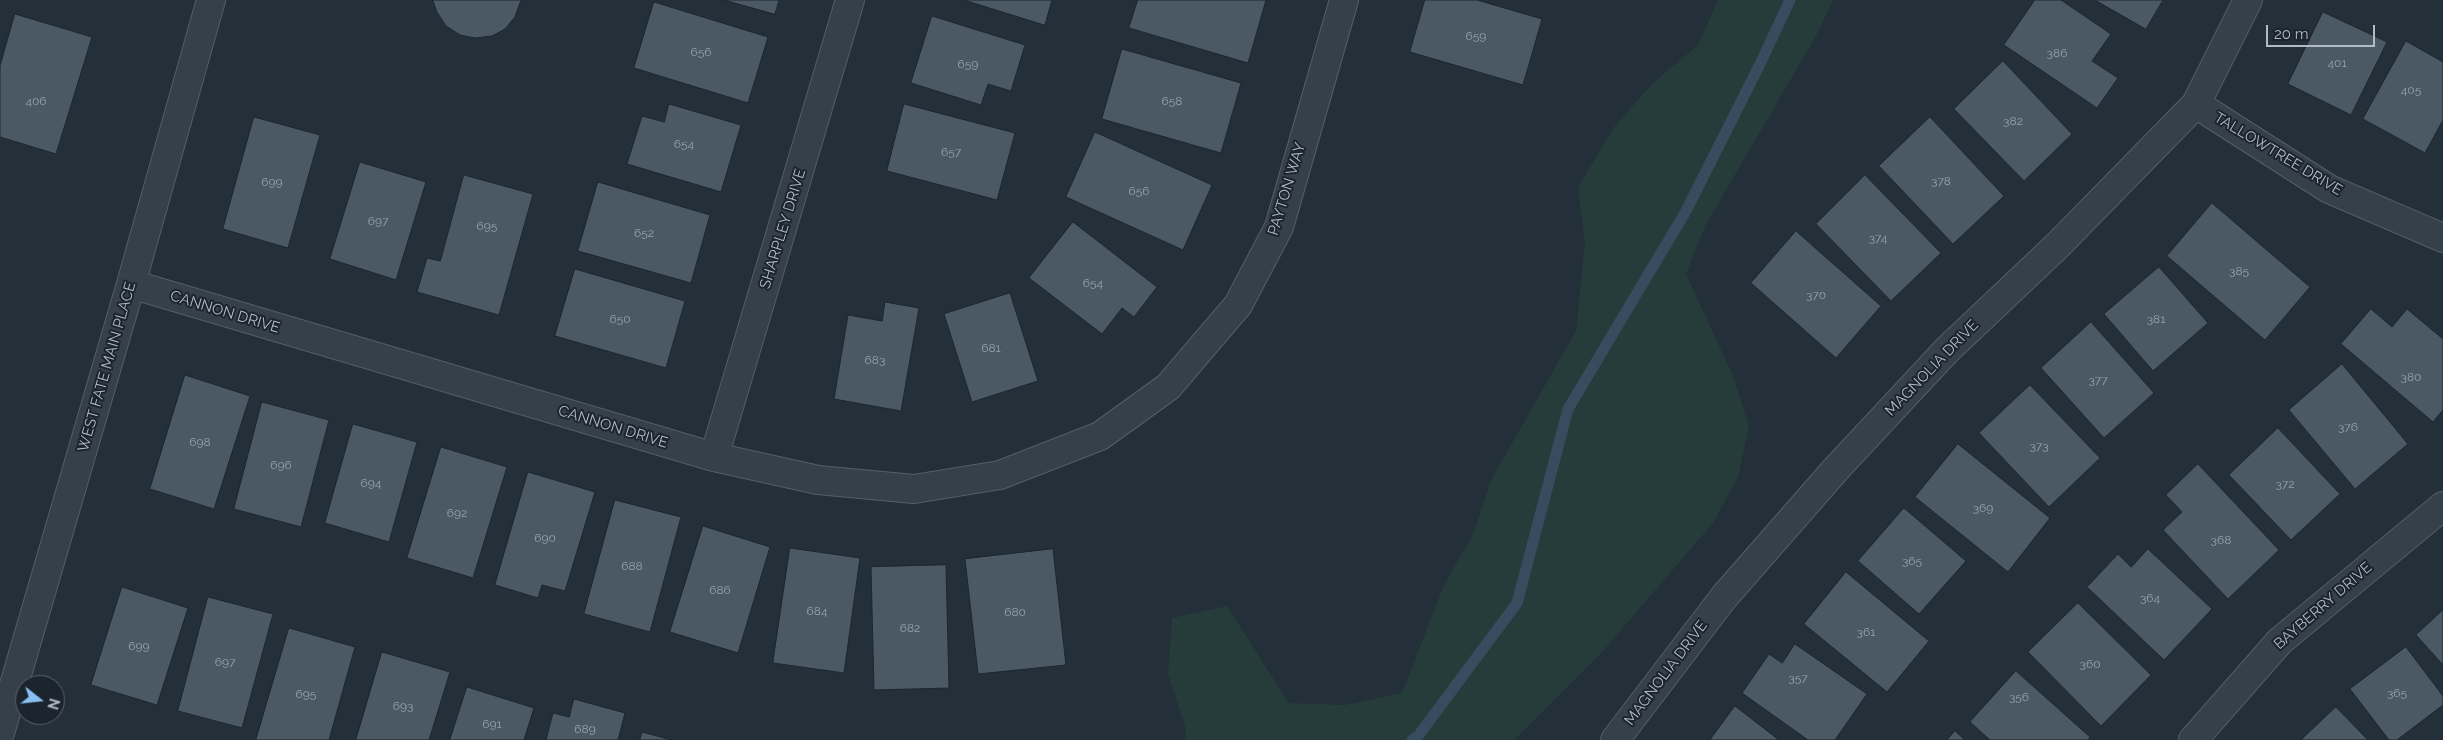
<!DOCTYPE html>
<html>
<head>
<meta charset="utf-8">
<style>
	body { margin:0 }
	#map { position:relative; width:2443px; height:740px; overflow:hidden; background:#232f39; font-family:Raleway,sans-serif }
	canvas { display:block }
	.north { position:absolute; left:15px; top:675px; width:50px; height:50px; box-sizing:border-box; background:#1c252e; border:1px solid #58616a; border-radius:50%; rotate:106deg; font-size:14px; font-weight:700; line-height:20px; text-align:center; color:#b1bbc5 }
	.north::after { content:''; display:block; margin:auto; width:18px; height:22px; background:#89bef3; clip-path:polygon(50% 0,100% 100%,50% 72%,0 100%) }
	.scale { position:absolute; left:2266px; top:25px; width:109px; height:22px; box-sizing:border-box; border:2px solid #b1bbc5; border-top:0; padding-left:6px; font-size:15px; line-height:18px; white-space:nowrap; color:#b1bbc5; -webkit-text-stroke:4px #1c252e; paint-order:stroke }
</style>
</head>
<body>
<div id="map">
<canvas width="2443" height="740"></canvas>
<div class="north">N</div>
<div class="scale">20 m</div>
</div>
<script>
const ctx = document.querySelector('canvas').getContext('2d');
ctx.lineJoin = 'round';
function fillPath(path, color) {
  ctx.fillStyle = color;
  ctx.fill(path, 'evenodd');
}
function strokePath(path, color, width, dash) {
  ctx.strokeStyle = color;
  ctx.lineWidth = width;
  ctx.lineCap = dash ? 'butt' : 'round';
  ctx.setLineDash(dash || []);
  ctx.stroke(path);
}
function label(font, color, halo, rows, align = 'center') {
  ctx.font = font + ' Raleway,sans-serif';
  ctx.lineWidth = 4;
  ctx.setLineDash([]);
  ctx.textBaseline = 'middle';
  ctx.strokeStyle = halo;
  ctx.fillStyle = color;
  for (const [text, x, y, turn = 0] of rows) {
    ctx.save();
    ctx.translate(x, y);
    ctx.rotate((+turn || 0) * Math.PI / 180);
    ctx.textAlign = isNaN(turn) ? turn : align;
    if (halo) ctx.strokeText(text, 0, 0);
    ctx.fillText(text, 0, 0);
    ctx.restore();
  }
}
fillPath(new Path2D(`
	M1718,0H1833L1816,36L1705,226L1686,274L1733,376L1749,426L1738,477L1713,523L1603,651L1514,740H1185L1186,730L1168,674L1172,618L1227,606L1289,703L1345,705L1402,693L1444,585L1473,534L1491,480L1576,331L1585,243L1578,187L1615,126L1653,83L1698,45Z`), '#263c3b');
strokePath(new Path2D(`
	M1412,740L1418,736L1517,603L1568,409L1686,211L1760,64L1790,0`), '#374d5f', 11);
const building = new Path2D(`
	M433,0H521L515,17L505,29L492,36L475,38L460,35L446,26L437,12Z
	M724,0H779L775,14Z
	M964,0H1052L1045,25Z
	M1138,0H1266L1248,63L1129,28Z
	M1425,0H1477L1542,19L1523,85L1410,52Z
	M2035,0H2061L2111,34L2092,61L2118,78L2097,108L2004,45Z
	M2095,0H2163L2146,29Z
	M654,2L768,37L748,103L634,68Z
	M2323,12L2387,42L2351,115L2288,84Z
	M15,14L92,37L56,154L0,137V66Z
	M932,16L1025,45L1011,91L988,84L981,105L911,83Z
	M2406,41L2443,62V120L2425,153L2363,119Z
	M1122,49L1241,83L1221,153L1102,119Z
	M2003,61L2072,134L2024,181L1954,109Z
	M669,104L741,125L721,192L627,164L642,116L664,122Z
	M904,104L1015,133L997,200L887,171Z
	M254,117L320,135L288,248L223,229Z
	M1930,117L2004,196L1953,244L1879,166Z
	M1095,132L1212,185L1183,250L1066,197Z
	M360,162L426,182L396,280L330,259Z
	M464,175L533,194L499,315L417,292L427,258L440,261Z
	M1865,175L1941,253L1891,301L1816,224Z
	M598,182L710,215L691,283L578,251Z
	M2212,203L2310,287L2265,340L2167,256Z
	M1073,222L1157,287L1134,317L1122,308L1102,334L1029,278Z
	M1796,231L1881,306L1836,358L1751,283Z
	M2159,267L2208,323L2153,371L2104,314Z
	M575,269L685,301L666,368L555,336Z
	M1010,293L1038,381L972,402L944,314Z
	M885,302L919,308L901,411L834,399L848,315L882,321Z
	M2371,309L2392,327L2407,309L2443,339V410L2433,422L2341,344Z
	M2091,322L2154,393L2104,438L2041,368Z
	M2342,364L2408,444L2355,489L2289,410Z
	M185,375L250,396L214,509L150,489Z
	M2030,385L2100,458L2049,507L1979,433Z
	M262,402L329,420L301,527L234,509Z
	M353,424L417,442L389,542L325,523Z
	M2278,428L2340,494L2291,540L2229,475Z
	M1958,444L2050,518L2008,572L1915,497Z
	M441,447L507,467L473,578L407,558Z
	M2198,464L2279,550L2228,599L2163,530L2182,512L2166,495Z
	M528,472L595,492L565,591L542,585L538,598L495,585Z
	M615,500L681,517L650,632L584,614Z
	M1904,508L1966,561L1919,614L1858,561Z
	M703,526L770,547L738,653L670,632Z
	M790,548L860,558L844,673L773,663Z
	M1053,549L1066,665L978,674L965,559Z
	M2148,549L2212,609L2164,660L2087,587L2118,554L2131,567Z
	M946,565L949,688L874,690L871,567Z
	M1846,572L1929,641L1887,692L1804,624Z
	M122,587L188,608L157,705L91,685Z
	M208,597L273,614L242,728L178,711Z
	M2078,603L2151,675L2101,726L2028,652Z
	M2443,610V665L2416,635Z
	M289,628L355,647L329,740H256Z
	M1795,644L1867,694L1835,740H1808L1742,693L1769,654L1782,663Z
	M2406,647L2443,696V705L2397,740H2389L2350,689Z
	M382,652L450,672L429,740H356Z
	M2016,671L2090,737L2088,740H1990L1970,722Z
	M467,687L534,708L524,740H450Z
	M574,699L625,713L618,740H546L553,713L569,717Z
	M1735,706L1779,740H1710Z
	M2336,707L2368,740H2301Z
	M1955,731L1965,740H1947Z
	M642,732L672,740H640Z`);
fillPath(building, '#4b5965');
strokePath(building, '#1e2730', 1);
const minor = new Path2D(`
	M2196,104L2329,189L2443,238
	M131,284L714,457L818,480L914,489L1000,475L1100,436L1168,387L1238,305L1279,227L1344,0
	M714,457L850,0
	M0,733L131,284L211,0
	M1615,740L1724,597L1836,469L1947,350L2057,246L2196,104L2248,0
	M2193,740L2280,641L2443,506`);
strokePath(minor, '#545e67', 30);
strokePath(minor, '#364049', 28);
label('12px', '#98a2ad', null, [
	["659",1476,36],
	["656",701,52],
	["386",2057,53],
	["401",2337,63],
	["659",968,64],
	["405",2411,90],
	["406",36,101],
	["658",1172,101],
	["382",2013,121],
	["654",684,144],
	["657",951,152],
	["378",1941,181],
	["699",272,182],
	["656",1139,191],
	["697",378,221],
	["695",487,226],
	["652",644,233],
	["374",1878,238],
	["385",2239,271],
	["654",1093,283],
	["370",1816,295],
	["650",620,319],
	["381",2156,319],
	["681",991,348],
	["683",875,360],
	["380",2411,377],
	["377",2098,380],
	["376",2348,427],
	["698",200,442],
	["373",2039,446],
	["696",281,465],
	["694",371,483],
	["372",2285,484],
	["369",1983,508],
	["692",457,513],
	["690",545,538],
	["368",2221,540],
	["365",1912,561],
	["688",632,566],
	["686",720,590],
	["364",2150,598],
	["684",817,611],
	["680",1015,612],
	["682",910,628],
	["361",1866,632],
	["699",139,646],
	["697",225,662],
	["360",2090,664],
	["357",1798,678],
	["365",2397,693],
	["695",306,694],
	["356",2019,697],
	["693",403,706],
	["691",492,724],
	["689",585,729]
]);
label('15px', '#b1bbc5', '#1c252e', [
	["TALLOWTREE DRIVE",2278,154,31],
	["PAYTON WAY",1287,189,-73],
	["SHARPLEY DRIVE",783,229,-73],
	["CANNON DRIVE",225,312,17],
	["WEST FATE MAIN PLACE",107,367,-74],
	["MAGNOLIA DRIVE",1932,368,-46],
	["CANNON DRIVE",613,427,17],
	["BAYBERRY DRIVE",2323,606,-41],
	["MAGNOLIA DRIVE",1666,673,-53]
]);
</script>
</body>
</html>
